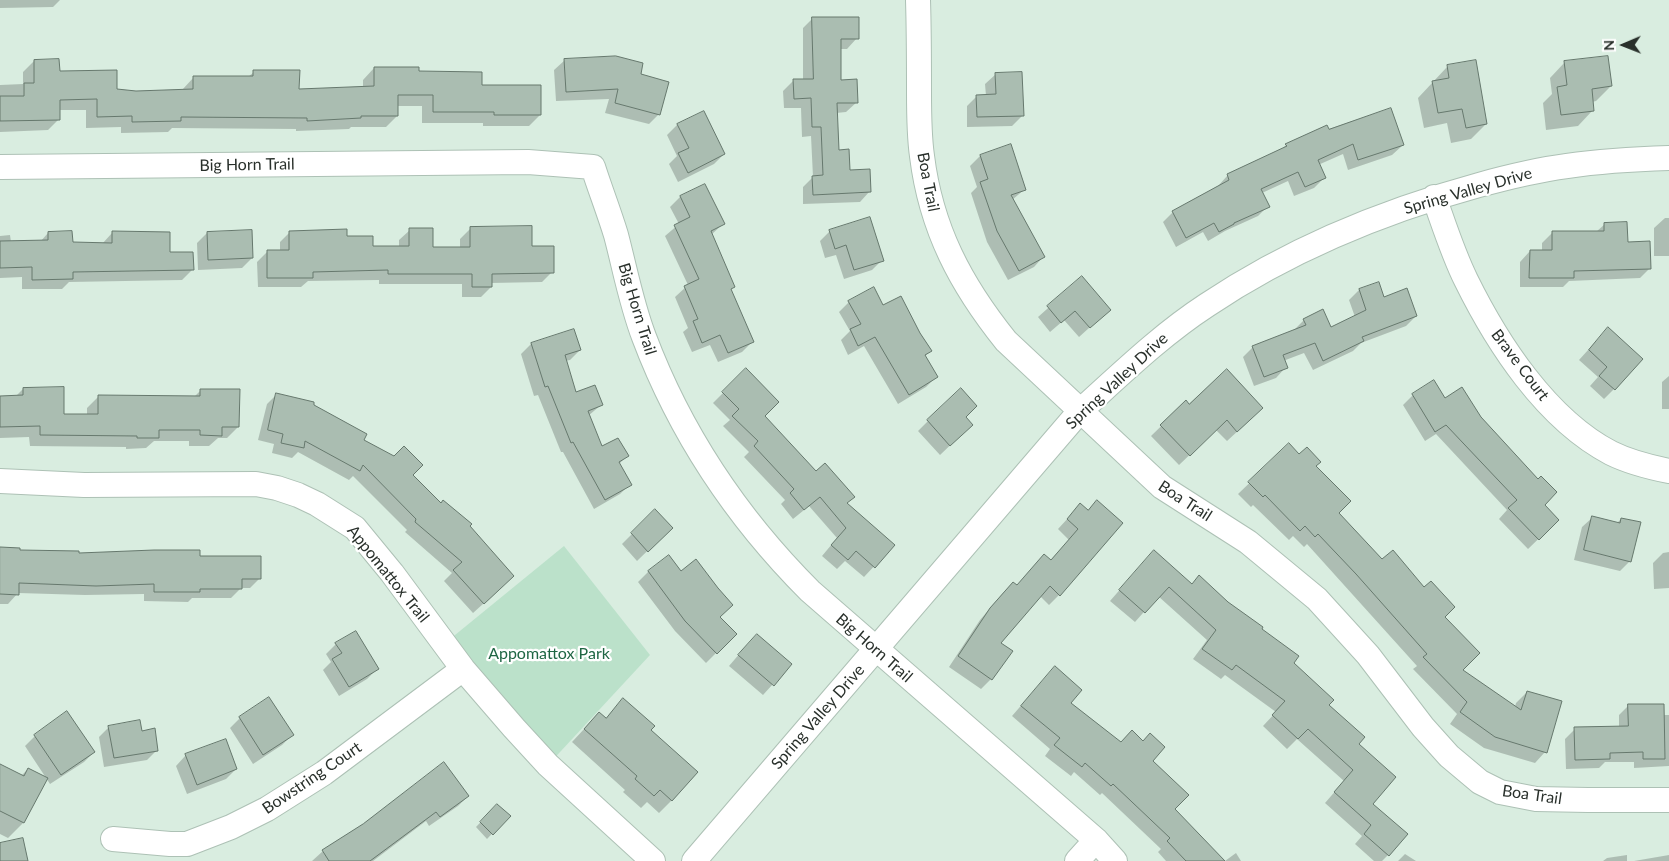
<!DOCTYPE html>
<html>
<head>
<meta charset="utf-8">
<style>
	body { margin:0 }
	#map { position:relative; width:1669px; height:861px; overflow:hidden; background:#d9ede0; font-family:Lato,sans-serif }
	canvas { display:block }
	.north { position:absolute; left:1599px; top:20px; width:50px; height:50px; -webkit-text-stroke:4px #fff; paint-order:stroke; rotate:269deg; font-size:14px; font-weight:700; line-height:20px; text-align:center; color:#29302b }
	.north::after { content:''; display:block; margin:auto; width:18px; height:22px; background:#29302b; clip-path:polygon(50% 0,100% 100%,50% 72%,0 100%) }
</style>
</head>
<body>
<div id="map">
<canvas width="1669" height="861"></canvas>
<div class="north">N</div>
</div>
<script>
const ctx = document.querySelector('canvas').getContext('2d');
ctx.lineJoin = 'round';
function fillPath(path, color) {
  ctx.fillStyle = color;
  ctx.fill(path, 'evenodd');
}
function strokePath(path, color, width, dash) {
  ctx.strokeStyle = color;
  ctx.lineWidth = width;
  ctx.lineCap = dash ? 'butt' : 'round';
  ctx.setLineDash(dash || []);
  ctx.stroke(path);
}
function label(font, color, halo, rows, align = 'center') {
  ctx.font = font + ' Lato,sans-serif';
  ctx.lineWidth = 4.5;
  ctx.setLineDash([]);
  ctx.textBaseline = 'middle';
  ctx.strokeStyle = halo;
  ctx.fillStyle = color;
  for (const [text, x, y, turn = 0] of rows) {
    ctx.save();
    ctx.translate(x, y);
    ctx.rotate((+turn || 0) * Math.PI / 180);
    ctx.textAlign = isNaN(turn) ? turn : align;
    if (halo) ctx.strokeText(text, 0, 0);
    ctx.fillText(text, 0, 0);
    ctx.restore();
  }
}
fillPath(new Path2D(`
	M564,546L650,655L548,765L444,644Z`), '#bbe1ca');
fillPath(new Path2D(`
	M0,0H60L53,7L0,8Z
	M813,18L857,38L847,49H839V81L857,102L846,112L836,113L837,151L849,171L870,191L860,202L803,204V187L813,177L811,136L802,137L801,108H784L783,91L793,81L803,80V28Z
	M565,60L639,75L659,114L649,124L605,113L609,99L556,101L554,70Z
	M34,61L58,72L116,91L136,92L182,90L194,77H248L254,72L298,90L363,88V80L374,68L418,73L481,86L540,115L529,126H483V123H422V106H397V116L386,127H351L349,129L296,131V129L172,128L168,132L121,133V127L86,128V110H59V119L48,130L0,132V85L23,84V72Z
	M1475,61L1486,124L1471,139L1451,143L1447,123L1424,128L1418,98L1447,67Z
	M1565,62L1611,86L1596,101L1592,102L1593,110L1578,126L1546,130L1543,103L1552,94L1550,78Z
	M996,74L1022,116L1012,126L967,127V106L977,96H986L985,84Z
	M704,112L724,154L714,164L678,182L669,164L677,156L667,135L677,125Z
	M1328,131L1403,145L1392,155L1348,170L1343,154L1318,165L1324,178L1314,188L1294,196L1288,181L1262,193L1268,206L1258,216L1225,231L1208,241L1203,232L1176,247L1163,222L1173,212L1218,186L1228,175L1280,151L1286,145Z
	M1010,146L1025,189L1012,200L1044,256L1034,267L1008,280L987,242L971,193L977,187L970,166L980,156Z
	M705,185L724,223L711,235L733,287L730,290L752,342L742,352L718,362L710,345L692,352L683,332L688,328L675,297L688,285L665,236L679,224L670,207L680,197Z
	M1665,218H1669V256H1654V228Z
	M1605,224L1627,243L1650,268L1640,278L1569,281L1563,287H1520V262L1530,251L1542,252V243L1552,233L1596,232Z
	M470,229L531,247L552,272L542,282L491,283V287L481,297H462V284H379V280L308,281L301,287H258L257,262L268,251H280V242L290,232L346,238L372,248H399V240L410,230L432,249L460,248V239Z
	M830,231L882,260L872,270L844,279L836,255L825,258L820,241Z
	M48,233L71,244H102L112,233L192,270L182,280L69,282L62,289H22V277L0,278V236L10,235L11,242H40Z
	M207,233L252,258L242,268L198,270L197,243Z
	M1082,278L1109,310L1079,337L1064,320L1050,332L1038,317Z
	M1378,283L1384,298L1416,316L1406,326L1361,343L1353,351L1313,370L1304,353L1283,361L1286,367L1276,378L1254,386L1243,357L1253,347L1294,331V330L1304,320L1331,328L1355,317L1349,300L1359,290Z
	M849,302L882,306L919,333L930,351L924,357L936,377L926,387L898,404L864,346L848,355L841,340L850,331L839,312Z
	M1598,339L1614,389L1604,399L1590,386L1598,377L1579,360Z
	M531,344L580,350L570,360L565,361L576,394L601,405L588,416L601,448L627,456L619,464L630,484L620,494L594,509L563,452H561L538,395L534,396L521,354Z
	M746,370L764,416L846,504L893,546L864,577L845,561L837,569L822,556L837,538L809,506L793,519L781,504L785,500L744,457L749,452L723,426L730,420L713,403Z
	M1669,376V409H1662V382Z
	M23,389L62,415H87V408L98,397H194L201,390L238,427L227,438H218L209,446H189V441H154L146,448L126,449V447L30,446L29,437L0,438V397H15Z
	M277,394L312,406L411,475L440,504L468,526L503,586L473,613L444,581L452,573L405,532L407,530L353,476L349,480L298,452L292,458L272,453L274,444L258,440L267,404Z
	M1413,395L1445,400L1480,418L1543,505L1558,520L1528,549L1499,519L1507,510L1436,434L1425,441L1403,405Z
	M1186,402L1189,406L1252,418L1227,441L1216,430L1179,465L1151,436Z
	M964,418L961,435L940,455L918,431L928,421Z
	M1289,445L1299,455L1315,466L1338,513L1382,561L1443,617L1462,670L1515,707L1516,703L1527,692L1545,752L1535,763L1484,748L1450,724L1457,714L1413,669L1417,666L1307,544L1304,547L1293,536L1289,540L1253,505L1251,507L1238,494Z
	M1080,505L1088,511L1059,595L1049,605L1040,596L1000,643L1011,651L991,679L981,689L949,667L980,620L1003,593L1013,583L1016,586L1050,561L1069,540L1058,529Z
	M655,511L671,528L637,561L622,544Z
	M1593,517L1617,523L1621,519L1630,561L1620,571L1574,560L1582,527Z
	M0,548L19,551L199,558L260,578L250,588H241L231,598H192L188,602L144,601V594L85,595L18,593L8,604H0Z
	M1669,552V588L1654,589L1653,563L1663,553Z
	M669,557L719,617L735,634L706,663L675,631L638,582L648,572Z
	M1144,562L1228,603L1260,629L1293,663L1328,705L1357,744L1371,804L1388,855L1382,861H1374L1355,844L1362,836L1325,803L1344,781L1297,739L1287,749L1263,726L1276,712L1225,675L1221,679L1193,659L1207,640L1158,596L1135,622L1110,601Z
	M336,644L377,669L367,679L339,696L323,670L331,662L326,654Z
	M747,645L791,664L763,695L729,666Z
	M1045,678L1069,703L1121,744L1151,761L1174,809L1224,861H1166L1158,852L1161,849L1102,793L1100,795L1074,772L1071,776L1045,756L1050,749L1012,716Z
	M1629,705L1663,715H1669V766L1634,768V762H1605L1599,768L1566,769L1565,739L1575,729L1619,727V715Z
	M599,713L605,719L650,731L672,800L659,813L647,802L641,808L623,792L625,790L572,742Z
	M240,718L292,735L282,745L253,764L230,728Z
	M109,727L141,732L157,750L147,760L104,767L99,737Z
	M35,736L94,752L84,762L50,784L25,746Z
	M186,755L236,769L226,779L187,794L176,766Z
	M0,768L21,776L28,769L46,779L23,823L8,838L0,834Z
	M468,796L458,806L429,826L426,821L373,861H312L323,851Z
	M497,805L509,816L487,839L476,827Z
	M1236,853L1241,861H1225Z
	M1405,854L1416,861H1398Z
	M1627,855V861H1603L1607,858Z
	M1669,855V861H1634Z`), '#0003');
const building = new Path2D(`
	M812,17H859V39H841V80L857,79L858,103H837L839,150L849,149L850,170L870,169L871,192L813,195L812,176L823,175L821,127H812L811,98L794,99L793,79H813Z
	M616,56L643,63L641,74L669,82L660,115L615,103L618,89L566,92L564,59Z
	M1608,56L1612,86L1592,89L1594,111L1561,115L1557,87L1567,85L1564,61Z
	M59,59L60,71L117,70V89L136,91L193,89V76H253V70H300L299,89L374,86V67H419V71L482,72V85H541V115H494V112H433V95H398V116H361V118L307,121V118L181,117V121L132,122V116L97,117V99L60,100V120L0,121V96H24V83H34V60Z
	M1476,60L1487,124L1466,128L1462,109L1438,113L1432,81L1449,78L1447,65Z
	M1022,72L1024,116L977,117L976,95L996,94L995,73Z
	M1391,108L1404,145L1358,160L1353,144L1318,160L1326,178L1305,187L1298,172L1261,189L1270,207L1234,223V224L1219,232L1214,223L1186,238L1172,211L1229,180L1227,174L1287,146L1285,144L1327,125L1329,129Z
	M704,111L725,154L688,173L678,153L689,148L677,124Z
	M1011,144L1026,190L1011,195L1045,257L1019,271L997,231L980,182L988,179L980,155Z
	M705,184L725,224L711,231L735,287L731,289L754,342L728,353L720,335L702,343L693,321L698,319L684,286L699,279L674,225L690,217L680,196Z
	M870,217L884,261L854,270L846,245L835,249L829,230Z
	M1627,222L1628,242L1650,241L1651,269L1574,271V278H1529L1530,250H1552V231H1604V223Z
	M532,226V246H554V273L492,274V287H472V274H388V270L313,272V278H267V250H289V231L347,229V236H373V246H409V228H433V247H470V227Z
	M252,230L253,258L208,260L207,232Z
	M72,231L73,242L112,243V231L170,232V252H193L194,270L73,272V279L32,280V267L0,268V241L48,240V232Z
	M1082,276L1111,310L1090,328L1075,311L1061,323L1047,306Z
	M1379,282L1384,297L1407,288L1417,316L1362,337L1364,341L1323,361L1315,343L1283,355L1288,368L1264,377L1252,346L1306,325L1303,319L1323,309L1331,327L1366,310L1359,289Z
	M874,287L883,305L901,296L920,333L932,351L925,355L938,377L909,395L875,337L858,346L850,329L861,324L848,301Z
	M1608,327L1643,359L1615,390L1599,376L1607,367L1589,350Z
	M574,329L581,350L565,355L576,392L595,385L603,405L588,411L602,446L618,438L629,456L619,462L632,485L605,500L573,442L571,443L548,386L545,387L531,343Z
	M746,368L779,402L765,416L816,471L825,463L855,497L847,503L895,545L875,568L856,551L848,560L831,545L846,528L820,497L804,510L790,493L794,489L754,446L758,441L732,416L739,409L722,392Z
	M1227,369L1263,408L1237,432L1227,420L1190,456L1160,425L1186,400L1189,404Z
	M1434,380L1445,398L1462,387L1481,417L1538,479L1541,476L1557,492L1545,505L1559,520L1539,540L1508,508L1517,500L1446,425L1435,432L1412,394Z
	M64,387V414H98V395L200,396V389H240L239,427H222V436L200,435V430H159V438H137V436L40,435V426L0,427V396L23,395V388Z
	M961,388L977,406L966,417L973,425L950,446L927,420Z
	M276,393L314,402V405L367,434L364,440L394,456L404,446L423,465L413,475L441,503L443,500L472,524L470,526L514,576L484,604L453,570L462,562L415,522L416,519L363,465L360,471L305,441L304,448L281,443L283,434L268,430Z
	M1289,443L1299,454L1307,447L1321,462L1316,466L1351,501L1339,513L1382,559L1393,550L1424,587L1431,581L1455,607L1445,617L1480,653L1463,670L1521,710L1527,691L1562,701L1547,753L1495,737L1460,712L1467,702L1423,657L1427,654L1356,574L1318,534L1315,537L1305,526L1300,531L1265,495L1263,497L1248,482Z
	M1097,500L1123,523L1060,596L1050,586L1001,643L1013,651L992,680L958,656L990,608L1013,582L1017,585L1044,554L1051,560L1078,529L1067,519L1080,503L1088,510Z
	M655,509L673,528L648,552L631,533Z
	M1592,516L1620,523L1621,518L1641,522L1631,562L1584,550Z
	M0,547L20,548V550L79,551V553L154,550H200V556H261V579H242V589H200V592H154V584L96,586L19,583V595L0,594Z
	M1154,550L1192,584L1199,575L1228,602L1263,627L1262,629L1299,656L1294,663L1334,700L1329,705L1365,737L1359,744L1396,777L1373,804L1408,834L1389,856L1364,834L1371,825L1334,792L1353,770L1308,729L1298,739L1272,715L1285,701L1236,665L1232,670L1202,649L1216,630L1169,587L1145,613L1119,590Z
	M669,555L681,571L696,559L718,588L733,605L720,617L737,634L717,654L685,621L648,571Z
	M356,631L379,669L349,687L332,659L342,653L335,643Z
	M757,634L792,664L774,686L738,655Z
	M1055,666L1082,690L1071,703L1121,742L1132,730L1143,741L1150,733L1165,747L1153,761L1189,795L1175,809L1225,861H1186L1167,841L1170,838L1113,784L1111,786L1085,763L1082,767L1054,745L1060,738L1021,706Z
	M269,697L294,735L263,755L239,717Z
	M623,698L655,726L651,730L698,772L672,801L660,790L654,796L635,779L637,776L584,729L599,712L606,718Z
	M1628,704H1664L1665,759H1643V752L1610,753V759L1575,760L1574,727L1628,726Z
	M67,711L95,752L61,775L34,735Z
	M140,720L142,731L155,728L158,751L114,758L108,726Z
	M226,739L237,769L197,785L185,754Z
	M444,762L469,796L440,817L436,812L370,861H329L322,850L363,824Z
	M0,764L24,776L28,768L48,778L24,823L0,811Z
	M497,804L511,816L493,835L480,822Z
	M23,838L28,861H0V843Z`);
fillPath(building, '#aabdb1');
strokePath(building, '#66786d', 1);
const minor = new Path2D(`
	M918,0C919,31 919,61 919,92C919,113 919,135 922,156C931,229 961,285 1006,341L1162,487L1248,542L1317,599L1368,655L1423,727L1449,756L1480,782L1500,792L1536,799L1588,800H1669
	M0,167L528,162L593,167C600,189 609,212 616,235C625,269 631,303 644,337C681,435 736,517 810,591L1096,840L1115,861
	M1434,197C1444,225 1453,254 1466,280C1497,343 1546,419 1611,453C1629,462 1649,467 1669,471
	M0,481L84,485L256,484L277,488L298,495L317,504L355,528L392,573L463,669L514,728L548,765L653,861
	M113,839L170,844H187L231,827L267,809L324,773L463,669
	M694,861L1080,411C1121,374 1161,335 1207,305C1289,250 1384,211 1479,185C1508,177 1537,170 1567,166C1601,161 1635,159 1669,158
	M1077,861L1096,840`);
strokePath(minor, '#adc1b5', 26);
strokePath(minor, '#fff', 24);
label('16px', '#29302b', '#fff', [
	["Big Horn Trail",247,165,-1],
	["Boa Trail",928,182,79],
	["Spring Valley Drive",1468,191,-16],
	["Big Horn Trail",637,309,73],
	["Brave Court",1520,365,53],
	["Spring Valley Drive",1117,381,-43],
	["Boa Trail",1185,501,33],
	["Appomattox Trail",388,574,51],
	["Big Horn Trail",874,648,41],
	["Spring Valley Drive",818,717,-49],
	["Bowstring Court",312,778,-34],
	["Boa Trail",1532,795,8]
]);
label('16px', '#1f6644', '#fff', [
	["Appomattox Park",549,654]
]);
</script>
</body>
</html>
